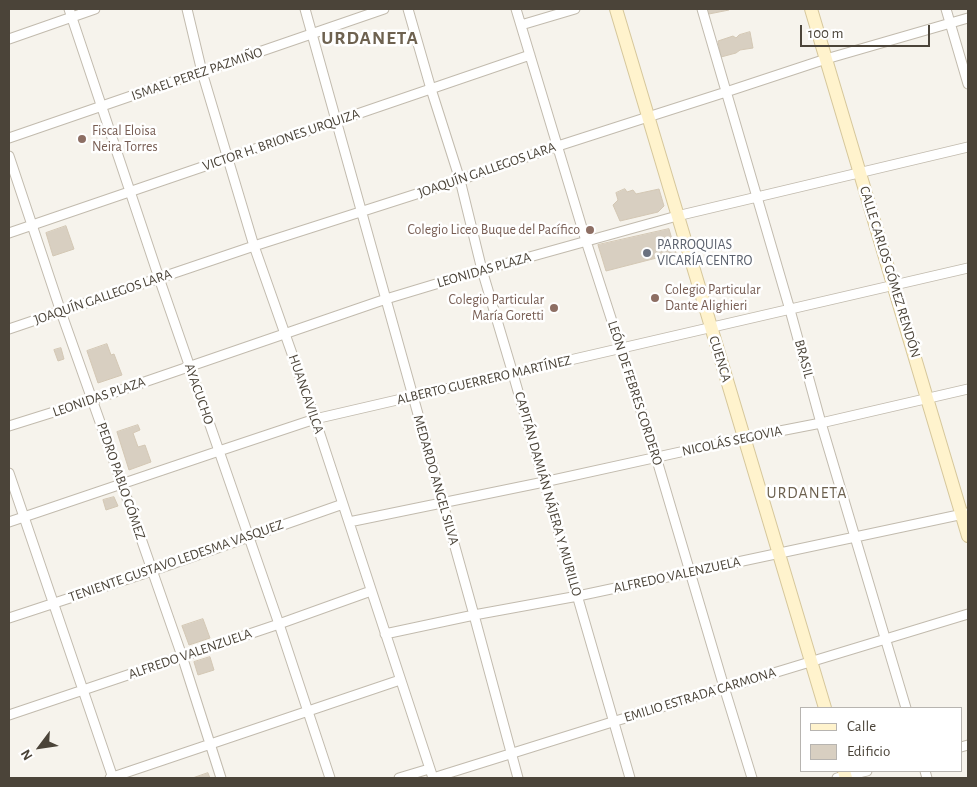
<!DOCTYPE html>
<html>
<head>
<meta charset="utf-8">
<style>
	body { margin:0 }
	#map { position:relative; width:977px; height:787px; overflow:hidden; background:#f6f3ec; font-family:"Alegreya Sans",sans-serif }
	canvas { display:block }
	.frame { position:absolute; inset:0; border:10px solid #4b4439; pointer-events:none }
	.legend { position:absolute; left:800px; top:707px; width:162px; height:65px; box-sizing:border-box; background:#fff; border:1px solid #b7b4b0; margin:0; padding:6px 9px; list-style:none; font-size:15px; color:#4b4439 }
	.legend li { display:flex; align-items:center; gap:10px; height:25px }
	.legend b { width:25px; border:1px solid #b7b4b0 }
	.north { position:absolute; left:15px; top:722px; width:50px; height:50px; -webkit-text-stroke:4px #fff; paint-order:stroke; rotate:239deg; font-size:14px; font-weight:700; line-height:20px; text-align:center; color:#4b4439 }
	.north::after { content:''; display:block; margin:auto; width:18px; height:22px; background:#4b4439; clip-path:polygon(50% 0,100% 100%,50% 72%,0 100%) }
	.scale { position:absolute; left:800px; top:25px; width:130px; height:22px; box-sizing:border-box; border:2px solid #4b4439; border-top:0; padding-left:6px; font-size:15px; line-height:18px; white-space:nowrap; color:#4b4439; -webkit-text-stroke:4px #fff; paint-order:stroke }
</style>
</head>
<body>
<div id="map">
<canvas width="977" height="787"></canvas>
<div class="frame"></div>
<ul class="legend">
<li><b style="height:6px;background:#fff3cd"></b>Calle</li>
<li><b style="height:14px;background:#d8cfc1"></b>Edificio</li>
</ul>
<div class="north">N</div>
<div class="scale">100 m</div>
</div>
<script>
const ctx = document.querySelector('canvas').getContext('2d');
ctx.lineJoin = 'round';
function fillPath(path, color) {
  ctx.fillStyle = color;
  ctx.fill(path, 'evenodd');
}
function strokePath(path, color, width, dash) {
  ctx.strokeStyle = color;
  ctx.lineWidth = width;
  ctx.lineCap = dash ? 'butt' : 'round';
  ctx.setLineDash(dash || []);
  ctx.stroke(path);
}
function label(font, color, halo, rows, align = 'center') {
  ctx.font = font + ' "Alegreya Sans",sans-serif';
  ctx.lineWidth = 5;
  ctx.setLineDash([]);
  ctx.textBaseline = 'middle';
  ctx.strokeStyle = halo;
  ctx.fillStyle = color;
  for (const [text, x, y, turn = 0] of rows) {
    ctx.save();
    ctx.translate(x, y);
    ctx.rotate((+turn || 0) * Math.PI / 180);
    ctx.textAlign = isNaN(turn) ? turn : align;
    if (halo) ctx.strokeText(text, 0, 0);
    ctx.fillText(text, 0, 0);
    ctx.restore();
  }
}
const building = new Path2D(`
	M708,9H729V10L709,14Z
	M750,32L753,48L740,50L736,53L721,57L718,41L733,36L736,38L739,35Z
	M625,189L627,192L633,190L636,194L659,189L664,206L658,212L620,221L613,205L618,200L616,193Z
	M66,226L74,249L53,256L46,233Z
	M669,229L676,253L606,271L598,245Z
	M107,344L111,355L114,354L122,375L98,383L87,351Z
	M61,348L64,359L58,361L54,350Z
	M138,425L140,430L133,433L138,447L145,445L151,462L129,470L117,432Z
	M114,497L118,506L106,510L103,500Z
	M203,619L210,638L189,645L182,626Z
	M210,657L214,670L198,675L194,662Z
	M208,773L210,778H193Z`);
fillPath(building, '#d8cfc1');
strokePath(building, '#d3c7b4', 1);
const minor = new Path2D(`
	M69,9L159,278L279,624L330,778
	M187,9L202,72L254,246L315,419L433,778
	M305,9L474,615L518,778
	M408,9L431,89L460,180L482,270L513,374L630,778
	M516,9L586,241L656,457L724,687L752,778
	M702,9L790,310L821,423L906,708
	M946,9L968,84
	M521,25L575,9
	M9,39L95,9
	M9,138L384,9
	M9,156L61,312L122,484L182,656L221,778
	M9,233L530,55
	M9,329L254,246L457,181L558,146L648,117L726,92L826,59L968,18
	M9,426L92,400L386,299L479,271L677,216L968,147
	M9,473L113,778
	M9,522L219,451L315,419L968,268
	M349,522L544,482L744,438L821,423L968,389
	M9,618L152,571L343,504
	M385,634L474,615L578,596L968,513
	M9,715L279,624L371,591
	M961,747L968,745
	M925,771L927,778
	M110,778L400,680
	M399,778L429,769
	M433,778L609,723L968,614
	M837,778L867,771`);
const secondary = new Path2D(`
	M616,9L825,708
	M811,9L968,536
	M844,771L846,778`);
strokePath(minor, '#c2bbae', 11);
strokePath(secondary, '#d6c79b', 14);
strokePath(minor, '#fff', 9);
strokePath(secondary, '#fff3cd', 12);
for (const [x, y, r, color] of [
	[82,139,5,"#8d6e63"],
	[590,230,5,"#8d6e63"],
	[647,253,5,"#6b7280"],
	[655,298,5,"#8d6e63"],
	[554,308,5,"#8d6e63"]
]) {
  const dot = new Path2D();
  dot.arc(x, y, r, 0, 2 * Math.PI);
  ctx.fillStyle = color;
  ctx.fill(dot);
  strokePath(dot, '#fff', 2);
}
label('14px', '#4b4439', '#fff', [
	["ISMAEL PEREZ PAZMIÑO",197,74,-19],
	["VICTOR H. BRIONES URQUIZA",281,140,-19],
	["JOAQUÍN GALLEGOS LARA",487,170,-19],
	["LEONIDAS PLAZA",484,270,-16],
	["CALLE CARLOS GÓMEZ RENDÓN",890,272,73],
	["JOAQUÍN GALLEGOS LARA",103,297,-19],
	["CUENCA",720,359,73],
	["BRASIL",804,359,75],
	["ALBERTO GUERRERO MARTÍNEZ",484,380,-13],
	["LEÓN DE FEBRES CORDERO",635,393,72],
	["AYACUCHO",199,394,71],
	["HUANCAVILCA",306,394,71],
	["LEONIDAS PLAZA",99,397,-19],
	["NICOLÁS SEGOVIA",732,441,-12],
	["MEDARDO ANGEL SILVA",436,480,74],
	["PEDRO PABLO GÓMEZ",121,481,71],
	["CAPITÁN DAMIÁN NÁJERA Y MURILLO",548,494,74],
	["TENIENTE GUSTAVO LEDESMA VASQUEZ",176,561,-19],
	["ALFREDO VALENZUELA",677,575,-12],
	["ALFREDO VALENZUELA",190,654,-19],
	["EMILIO ESTRADA CARMONA",700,695,-17]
]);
label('14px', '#785e54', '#fff', [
	["Fiscal Eloisa",92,131],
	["Neira Torres",92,147],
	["Colegio Liceo Buque del Pacífico",580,230,"right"],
	["Colegio Particular",665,290],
	["Dante Alighieri",665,306],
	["Colegio Particular",544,300,"right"],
	["María Goretti",544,316,"right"]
], 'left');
label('14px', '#5b616d', '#fff', [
	["PARROQUIAS",657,245],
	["VICARÍA CENTRO",657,261]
], 'left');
ctx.letterSpacing = '1px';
label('16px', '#6e6250', '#fff', [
	["URDANETA",807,493]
]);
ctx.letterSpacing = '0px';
ctx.letterSpacing = '1px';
label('bold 19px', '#6e6250', '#fff', [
	["URDANETA",370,38]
]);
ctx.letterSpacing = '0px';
</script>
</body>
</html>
